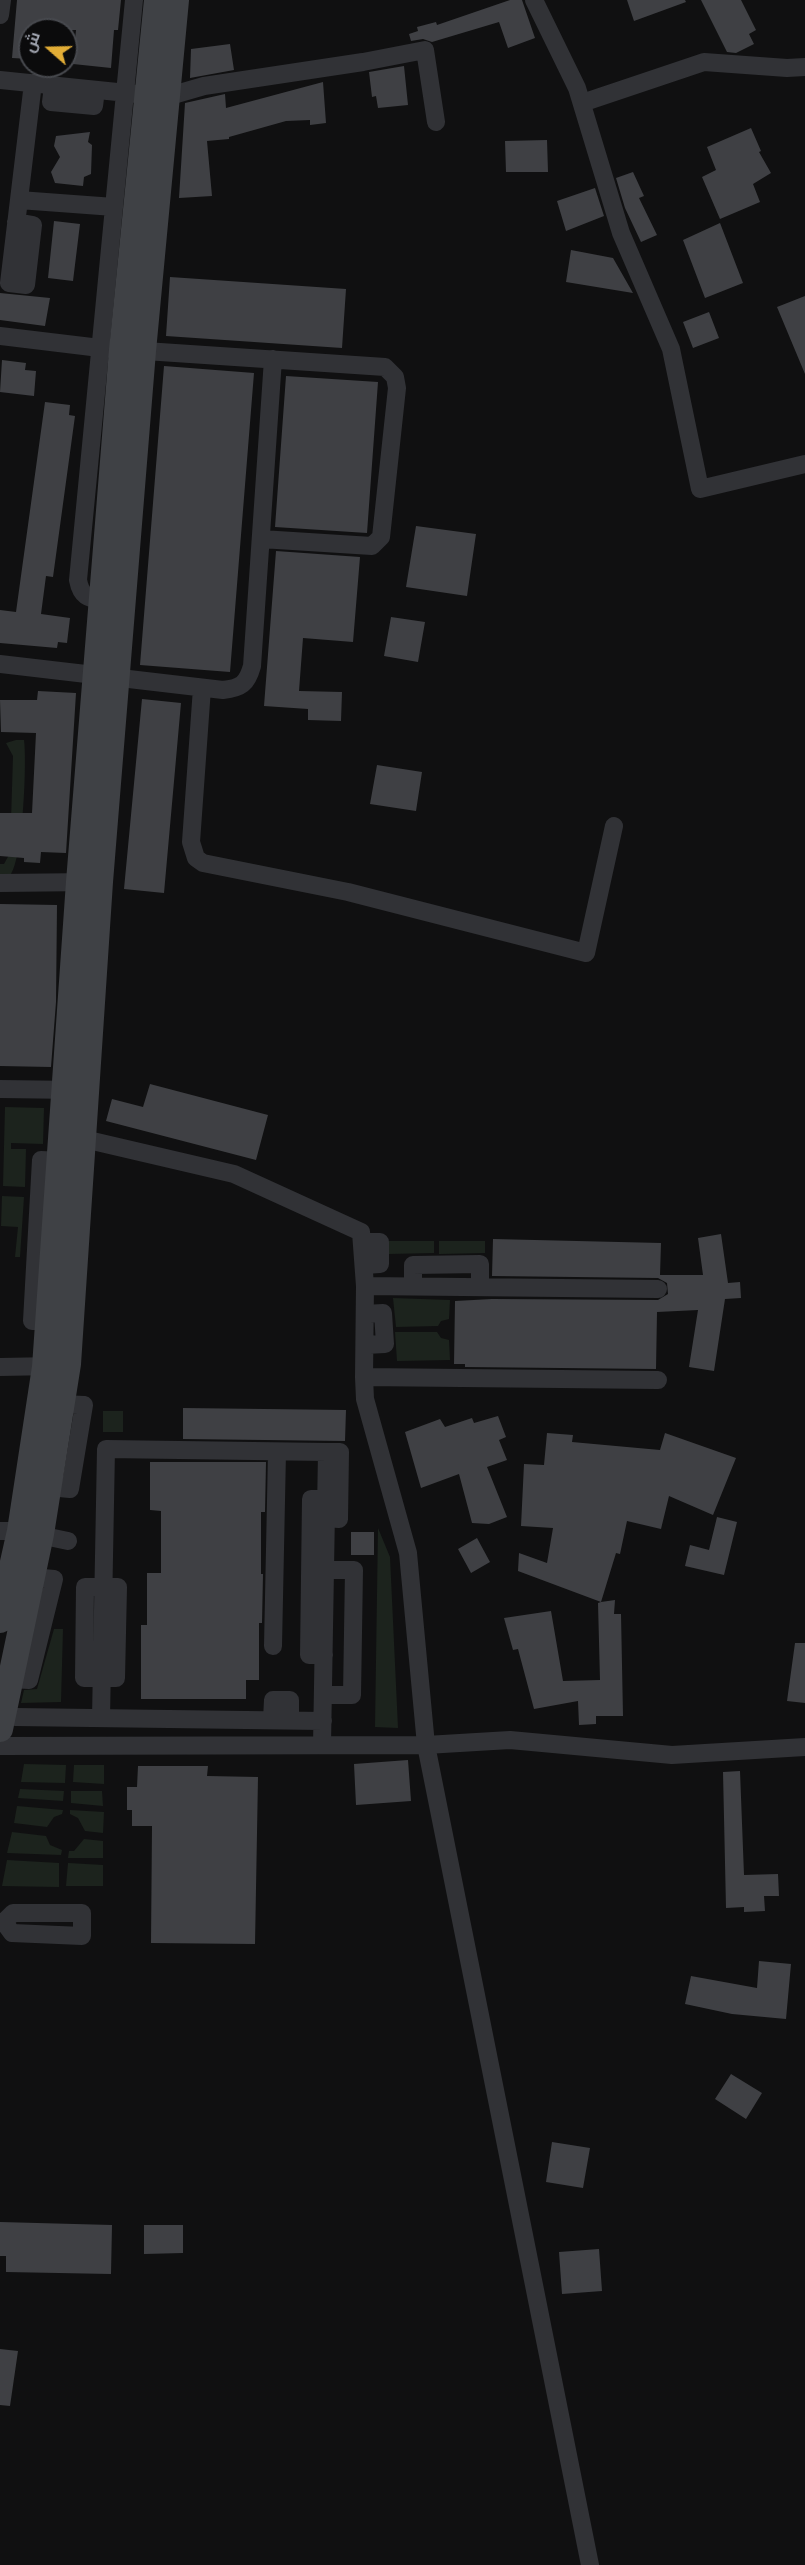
<!DOCTYPE html>
<html>
<head>
<meta charset="utf-8">
<style>
	body { margin:0 }
	#map { position:relative; width:805px; height:2565px; overflow:hidden; background:#101011; font-family:Overpass,Cairo,sans-serif }
	canvas { display:block }
	.north { position:absolute; left:18px; top:18px; width:60px; height:60px; box-sizing:border-box; background:#0b0b0c; border:2px solid #47494e; border-radius:50%; rotate:290deg; font-size:16px; font-weight:700; line-height:24px; text-align:center; color:#a2a6b1 }
	.north::after { content:''; display:block; margin:auto; width:21px; height:27px; background:#e2ad36; clip-path:polygon(50% 0,100% 100%,50% 72%,0 100%) }
</style>
</head>
<body>
<div id="map">
<canvas width="805" height="2565"></canvas>
<div class="north">ش</div>
</div>
<script>
const ctx = document.querySelector('canvas').getContext('2d');
ctx.lineJoin = 'round';
function fillPath(path, color) {
  ctx.fillStyle = color;
  ctx.fill(path, 'evenodd');
}
function strokePath(path, color, width, dash) {
  ctx.strokeStyle = color;
  ctx.lineWidth = width;
  ctx.lineCap = dash ? 'butt' : 'round';
  ctx.setLineDash(dash || []);
  ctx.stroke(path);
}
fillPath(new Path2D(`
	M16,740H24C27,763 23,856 11,874H0V864H4L10,853L13,756L6,743Z
	M5,1107L44,1108L43,1144L11,1143V1149H26L25,1187L3,1186Z
	M2,1196L24,1197L20,1257H15L18,1227L1,1226Z
	M388,1241H434V1253L388,1254Z
	M439,1241H485V1253L439,1254Z
	M393,1298L450,1300L449,1319L441,1321L438,1326L396,1327Z
	M395,1332H437L441,1338L449,1340L450,1360L397,1361Z
	M103,1411H123V1432H103Z
	M378,1528L390,1557L398,1728L375,1727Z
	M54,1629H63L61,1702L21,1703L24,1690L37,1689Z
	M24,1764L66,1765L65,1783L21,1782Z
	M74,1765H104V1784L73,1782Z
	M20,1789L64,1791L63,1801L18,1798Z
	M71,1791H102L103,1806L71,1803Z
	M17,1806L63,1810L62,1814L54,1817L47,1827L14,1823Z
	M70,1810L104,1812L103,1833L85,1831L78,1818L70,1814Z
	M12,1832L46,1836L50,1845L62,1850L61,1855L7,1853Z
	M84,1839L103,1841V1858H68L69,1851H74Z
	M7,1860L59,1863V1887L2,1886Z
	M68,1863L103,1865V1886H66Z`), '#1c231d');
fillPath(new Path2D(`
	M17,0H121L118,30H114L111,68L73,64L76,30H30V59L12,58Z
	M510,0H522L535,38L508,48L499,22L432,42L423,39L411,41L409,34L418,31L417,27L436,22L437,25Z
	M627,0H685L686,2L634,21Z
	M701,0H741L756,30L749,34L754,44L736,53L727,52Z
	M230,44L234,70L190,78L191,49Z
	M404,66L408,105L378,108L376,96L372,97L369,72Z
	M323,82L326,123L310,125V120L286,121L229,137V139L207,141L212,196L179,198L185,103L225,94L226,108Z
	M751,128L761,151L759,152L771,173L753,184L760,202L720,219L702,177L716,170L707,147Z
	M90,132L88,142L92,145L91,174L84,177L83,186L55,183L51,172L60,157L54,146L56,136Z
	M547,140L548,172H506L505,141Z
	M633,172L644,196L639,198L657,235L641,242L625,208L616,178Z
	M595,188L604,216L566,231L557,201Z
	M54,221L80,224L73,281L48,278Z
	M720,223L743,283L705,298L683,240Z
	M571,250L613,258L633,293L566,282Z
	M170,277L346,289L342,348L166,336Z
	M0,293L50,298L45,326L0,320Z
	M805,296V374L777,307Z
	M709,312L719,338L693,348L683,322Z
	M2,360L26,363L25,370L36,371L34,396L0,392Z
	M164,366L254,373L230,672L140,665Z
	M286,376L378,382L367,533L275,527Z
	M45,402L70,405L69,415L75,416L53,577L46,576L41,614L70,618L67,643L58,642L57,648L0,643V610L16,612Z
	M416,526L476,534L467,596L406,587Z
	M276,551L360,557L353,642L303,638L299,691L342,692L341,721L308,720V709L264,706Z
	M391,617L425,622L418,662L384,656Z
	M38,691L76,693L66,853L41,852L40,863L24,862V858L0,856V813H32L36,733L1,732L0,700H37Z
	M142,699L181,703L164,893L124,889Z
	M377,765L422,772L416,811L370,804Z
	M0,904L57,905L56,1002L51,1067L0,1066Z
	M150,1084L268,1115L256,1160L106,1121L112,1099L143,1107Z
	M721,1234L728,1283L740,1282L741,1298L725,1299L714,1371L689,1367L698,1310L657,1312L656,1369L465,1367V1364H454L455,1301L492,1299L658,1300L668,1294L667,1283L658,1278L492,1276L493,1239L661,1243L660,1275H703L698,1238Z
	M183,1408L346,1410L345,1441L183,1439Z
	M498,1416L506,1437L499,1440L507,1460L487,1467L507,1517L489,1524L472,1523L459,1474L421,1488L405,1432L440,1419L445,1427L472,1418L474,1423Z
	M547,1433L573,1435L572,1442L660,1450L665,1433L736,1458L713,1515L669,1496L661,1529L627,1521L620,1554L616,1553L601,1602L615,1600L614,1614H621L623,1716H596V1724L579,1725L578,1701L534,1709L518,1649L513,1650L504,1618L551,1611L563,1681L600,1680L598,1603L601,1602L518,1571L519,1553L547,1563L553,1528L521,1526L524,1464L544,1465Z
	M150,1462H266L265,1512H261V1574H263L262,1623H259V1680H246V1699H141V1625H147V1573H161V1511L150,1510Z
	M717,1517L737,1522L724,1575L685,1566L690,1545L709,1550Z
	M351,1532H374V1555H351Z
	M477,1538L490,1562L471,1573L458,1549Z
	M795,1643H805V1703L787,1701Z
	M408,1760L411,1801L356,1805L354,1764Z
	M138,1766H208L207,1776L258,1777L255,1944L151,1943L152,1826H132V1810H127V1787H137Z
	M740,1771L744,1875L778,1874L779,1896H764L765,1911L744,1912V1907L726,1908L723,1772Z
	M759,1961L791,1964L786,2019L732,2014L685,2004L691,1976L757,1988Z
	M731,2074L762,2093L746,2119L715,2099Z
	M552,2142L590,2148L583,2188L546,2182Z
	M0,2222L112,2225L111,2274L6,2272V2256H0Z
	M144,2225H183V2253L144,2254Z
	M599,2249L602,2291L562,2294L559,2252Z
	M0,2349L18,2351L10,2406L0,2405Z`), '#3f4044');
strokePath(new Path2D(`
	M534,0L577,88L621,233L671,349L700,489L805,464
	M0,15L2,0
	M0,80L166,97L204,86L363,62L425,50L436,122
	M53,86L51,102L94,106L96,90
	M582,103L704,62L787,68L805,67
	M19,200L114,207
	M16,222L33,225L26,285L9,283L33,83
	M0,336L100,348L385,367L395,377L397,388L381,537L372,546L261,539
	M103,600C88,599 81,596 78,580L134,0
	M0,664L223,690C241,688 247,684 252,666L273,359
	M202,688L191,842L196,858L203,863L348,892L586,953L614,826
	M0,883L91,882
	M0,1089L76,1090
	M84,1139L234,1174L361,1232L365,1286
	M362,1242H380V1264L364,1265
	M413,1286V1265L480,1264V1287
	M658,1289L365,1286L364,1377L658,1380
	M48,1321H32L41,1160L60,1161
	M365,1345L385,1344L383,1313L365,1314
	M0,1367L54,1366
	M364,1377L365,1399L408,1553L426,1745L590,2565
	M49,1487L70,1489L84,1405L62,1404
	M326,1518L339,1519L340,1452H327
	M0,1531H20L68,1541
	M85,1587H118L116,1678H84Z
	M273,1646L277,1452
	M324,1655H309L311,1499H326
	M11,1679L29,1680L54,1579L32,1577
	M323,1695H352L354,1570H325
	M15,1717L323,1721
	M101,1718L106,1449L327,1452L322,1745
	M272,1720L273,1700H290V1720
	M0,1746L426,1745L510,1740L672,1755L805,1747
	M13,1913H82V1936L12,1933L4,1922Z`), '#313236', 18);
strokePath(new Path2D(`
	M0,1620L20,1531L45,1367L79,882L122,350L157,0
	M0,1729L41,1534L68,1364L100,882L143,351L176,0`), '#3f4145', 26);
</script>
</body>
</html>
